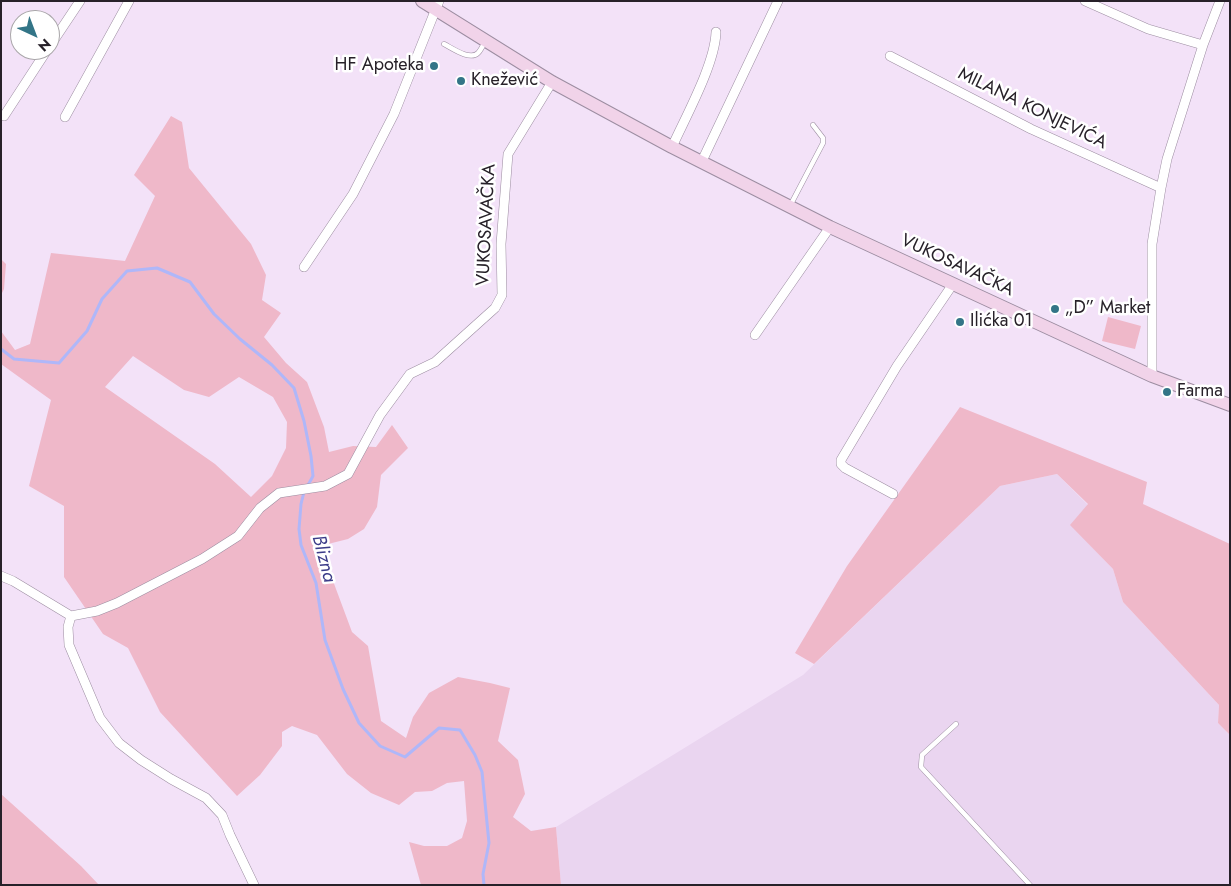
<!DOCTYPE html>
<html>
<head>
<meta charset="utf-8">
<style>
	body { margin:0 }
	#map { position:relative; width:1231px; height:886px; overflow:hidden; background:#f3e2f8; font-family:Jost,sans-serif }
	canvas { display:block }
	.frame { position:absolute; inset:0; border:2px solid #272129; pointer-events:none }
	.north { position:absolute; left:10px; top:10px; width:50px; height:50px; box-sizing:border-box; background:#fff; border:1px solid #a9a6a9; border-radius:50%; rotate:137deg; font-size:14px; font-weight:700; line-height:20px; text-align:center; color:#272129 }
	.north::after { content:''; display:block; margin:auto; width:18px; height:22px; background:#337587; clip-path:polygon(50% 0,100% 100%,50% 72%,0 100%) }
</style>
</head>
<body>
<div id="map">
<canvas width="1231" height="886"></canvas>
<div class="frame"></div>
<div class="north">N</div>
</div>
<script>
const ctx = document.querySelector('canvas').getContext('2d');
ctx.lineJoin = 'round';
function fillPath(path, color) {
  ctx.fillStyle = color;
  ctx.fill(path, 'evenodd');
}
function strokePath(path, color, width, dash) {
  ctx.strokeStyle = color;
  ctx.lineWidth = width;
  ctx.lineCap = dash ? 'butt' : 'round';
  ctx.setLineDash(dash || []);
  ctx.stroke(path);
}
function label(font, color, halo, rows, align = 'center') {
  ctx.font = font + ' Jost,sans-serif';
  ctx.lineWidth = 5;
  ctx.setLineDash([]);
  ctx.textBaseline = 'middle';
  ctx.strokeStyle = halo;
  ctx.fillStyle = color;
  for (const [text, x, y, turn = 0] of rows) {
    ctx.save();
    ctx.translate(x, y);
    ctx.rotate((+turn || 0) * Math.PI / 180);
    ctx.textAlign = isNaN(turn) ? turn : align;
    if (halo) ctx.strokeText(text, 0, 0);
    ctx.fillText(text, 0, 0);
    ctx.restore();
  }
}
fillPath(new Path2D(`
	M1057,474L1088,505L1071,525L1113,569L1123,602L1219,705L1218,723L1230,735V885H561L556,827L803,675L1000,486Z`), '#ead5f0');
fillPath(new Path2D(`
	M171,116L182,122L189,168L251,244L266,275L262,300L281,313L264,337L286,363L307,382L324,427L329,452L353,446L376,447L392,425L408,448L381,475L377,507L364,529L348,539L320,546L352,632L368,646L381,721L406,738L413,717L429,693L458,677L490,683L510,688L498,741L518,760L525,794L513,817L531,831L556,827L561,885H421L409,842L424,846H447L462,838L467,821L464,781L447,783L432,791L415,792L399,805L371,793L347,774L317,735L292,726L282,732V746L260,775L237,796L160,712L128,648L103,634L64,577V506L29,486L51,400L1,364V331L15,350L30,344L51,253L125,261L155,196L134,175ZM133,356L184,390L209,397L239,377L273,397L287,422L286,448L272,476L251,497L215,464L105,387Z
	M1,259L6,264L4,289L1,295Z
	M1108,317L1141,326L1135,349L1102,341Z
	M960,407L1147,482L1143,504L1230,544V735L1218,723L1219,705L1123,602L1113,569L1070,525L1088,504L1057,474L1000,486L814,664L795,653L847,566Z
	M1,794L81,866L99,885H1Z`), '#efb8c9');
strokePath(new Path2D(`
	M1,349L14,359L59,363L87,331L102,299L127,271L157,268L190,282L214,314L240,339L272,365L294,388L304,421L311,456L313,476L307,487
	M304,492L301,504L299,529L301,545L316,583L325,640L343,689L359,723L380,746L405,757L439,728L460,730L475,755L482,772L489,843L483,874L484,885`), '#afb7f9', 3);
const lane = new Path2D(`
	M444,44C452,48 470,61 478,53C481,50 483,45 485,42
	M791,204L823,143V138L813,125
	M956,724L922,755L921,767L1030,885`);
const street = new Path2D(`
	M1085,1L1148,29L1203,45
	M50,46L80,1
	M890,56L1031,129L1161,188
	M4,116L47,50
	M65,117L129,1
	M672,147C686,116 715,64 716,32
	M702,161L778,1
	M304,267L353,194L394,114L439,1
	M755,335L830,227
	M1152,376V244L1161,188L1167,159L1203,45L1220,1
	M893,494L845,468L841,464V460L897,366L953,284
	M1,576L13,581L71,616L97,611L117,603L202,559L238,536L260,508L279,493L325,486L348,474L380,415L410,374L435,362L495,308L502,295L501,244L508,154L552,82
	M71,616L68,627L69,645L100,718L119,743L141,760L171,779L206,798L222,815L230,835L254,885`);
const secondary = new Path2D(`
	M422,1L552,82L672,147L830,227L1152,376L1230,405`);
strokePath(lane, '#9c8da1', 5.5);
strokePath(street, '#9c8da1', 10);
strokePath(secondary, '#9c8da1', 14);
strokePath(lane, '#fff', 4.5);
strokePath(street, '#fff', 9);
strokePath(secondary, '#f1d3e9', 12);
for (const [x, y, r, color] of [
	[434,66,5,"#337587"],
	[461,81,5,"#337587"],
	[1055,309,5,"#337587"],
	[960,322,5,"#337587"],
	[1167,392,5,"#337587"]
]) {
  const dot = new Path2D();
  dot.arc(x, y, r, 0, 2 * Math.PI);
  ctx.fillStyle = color;
  ctx.fill(dot);
  strokePath(dot, '#fff', 2);
}
label('18px', '#272129', '#fff', [
	["HF Apoteka",424,66,"right"],
	["Knežević",471,81],
	["„D” Market",1065,309],
	["Ilićka 01",970,322],
	["Farma",1177,392]
], 'left');
label('18px', '#272129', '#fff', [
	["MILANA KONJEVIĆA",1032,109,26],
	["VUKOSAVAČKA",487,225,-87],
	["VUKOSAVAČKA",957,266,25]
]);
label('italic 19px', '#3c3c89', '#fff', [
	["Blizna",323,559,75]
]);
</script>
</body>
</html>
